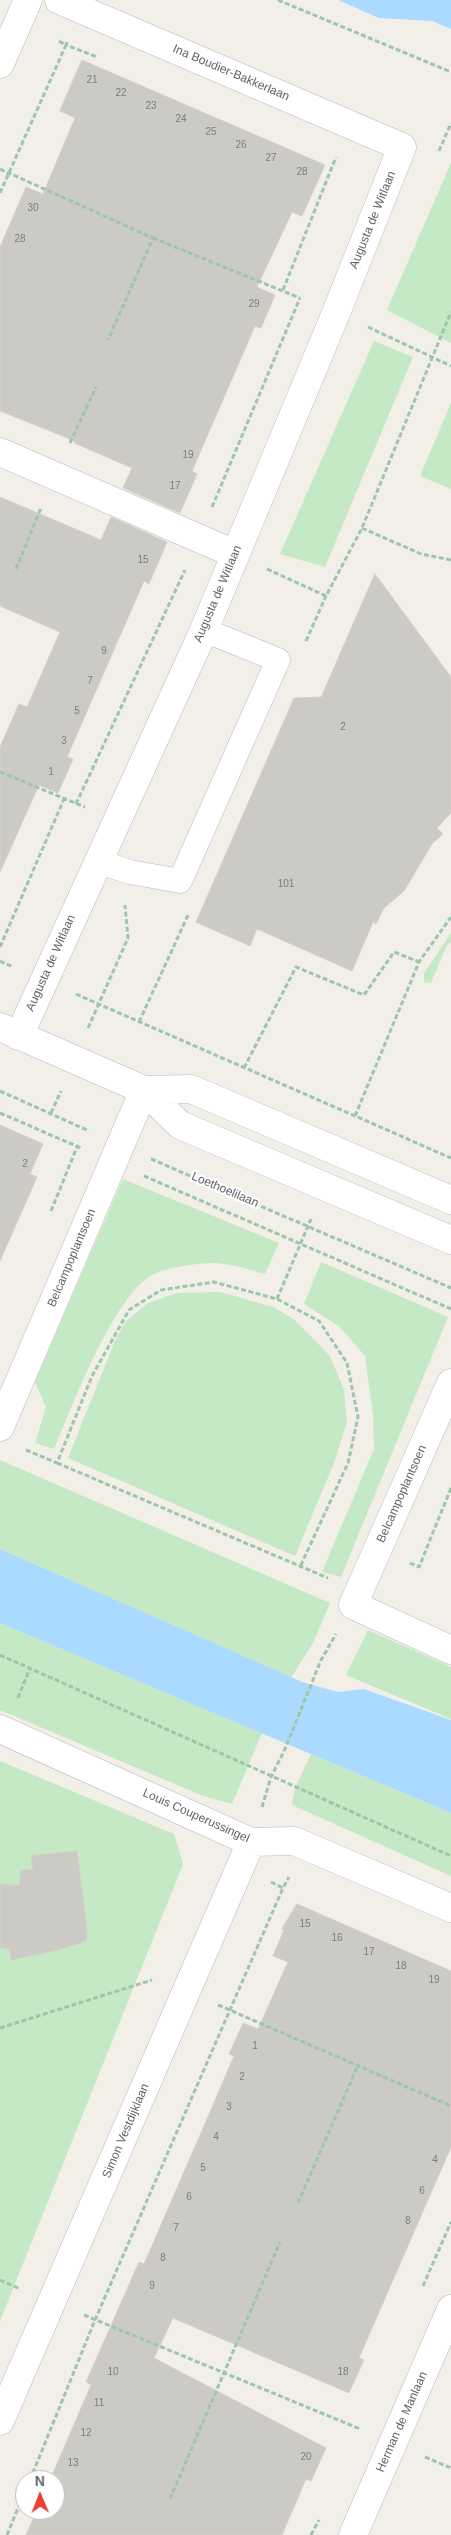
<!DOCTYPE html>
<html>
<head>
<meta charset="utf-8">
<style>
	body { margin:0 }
	#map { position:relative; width:451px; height:2535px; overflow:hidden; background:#f1efe8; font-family:Helvetica,sans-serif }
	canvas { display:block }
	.north { position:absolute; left:15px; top:2470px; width:50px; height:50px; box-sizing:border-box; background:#fff; border:1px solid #bfc1c3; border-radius:50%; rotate:359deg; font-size:14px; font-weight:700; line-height:20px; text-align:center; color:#5f6368 }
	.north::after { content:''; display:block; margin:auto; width:18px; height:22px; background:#ea4335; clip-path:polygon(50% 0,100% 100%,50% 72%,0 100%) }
</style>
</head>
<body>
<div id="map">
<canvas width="451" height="2535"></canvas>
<div class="north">N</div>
</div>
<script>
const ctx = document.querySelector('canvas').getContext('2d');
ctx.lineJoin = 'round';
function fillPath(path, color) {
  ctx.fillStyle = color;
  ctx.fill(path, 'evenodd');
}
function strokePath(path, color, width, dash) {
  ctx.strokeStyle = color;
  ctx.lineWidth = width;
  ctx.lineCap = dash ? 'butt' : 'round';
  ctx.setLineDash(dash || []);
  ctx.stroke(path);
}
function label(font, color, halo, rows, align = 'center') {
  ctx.font = font + ' Helvetica,sans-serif';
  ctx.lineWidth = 4.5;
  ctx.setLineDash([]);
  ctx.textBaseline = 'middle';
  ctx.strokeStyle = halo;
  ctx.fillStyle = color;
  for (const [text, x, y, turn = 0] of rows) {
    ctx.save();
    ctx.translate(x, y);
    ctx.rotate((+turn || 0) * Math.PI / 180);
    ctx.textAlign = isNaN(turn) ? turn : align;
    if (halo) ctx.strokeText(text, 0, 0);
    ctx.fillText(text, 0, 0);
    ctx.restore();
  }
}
fillPath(new Path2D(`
	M451,163V343L387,310Z
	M374,341L413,357L325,567L280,554Z
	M451,403V489L420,476Z
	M451,933V942L446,947L431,983L424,982V973Z
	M123,1179L279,1243L265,1274C249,1270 230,1263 213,1263C197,1263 163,1268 150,1276C111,1302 73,1405 54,1449L35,1443L46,1407L35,1382Z
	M321,1262L448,1317L341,1577L322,1572L374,1449L373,1415L365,1356L340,1327L304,1304Z
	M220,1292L273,1307L295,1320L330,1356L344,1390L347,1422L334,1463L295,1556L68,1458L115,1341L125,1322L148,1303L177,1293Z
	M0,1460L330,1603L314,1641L291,1678L0,1549Z
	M0,1623L262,1733L232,1804L203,1796L0,1710Z
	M368,1630L451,1667V1719L346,1675Z
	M311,1754L451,1813V1876L292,1805L295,1788Z
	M0,1761L174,1834L183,1864L0,2321Z`), '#c5e8c5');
fillPath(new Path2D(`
	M338,0H451V29L432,21L379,18Z
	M0,1549L302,1682L338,1692L364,1689L451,1720V1813L0,1623Z`), '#aadaff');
const building = new Path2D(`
	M82,60L325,165L302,216L292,212L257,287L275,295L261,328L255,326L205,441L192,471L197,474L180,513L123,488L132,468L74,443L75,441L0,411V247L26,187L43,194L75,118L60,111Z
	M0,497L101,540L111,517L167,542L149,584L144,581L67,757L73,759L58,793L39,785L0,872V747L19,704L27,707L60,632L0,606Z
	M375,574L451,677V813L437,828L443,834L432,844L404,891L384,908L376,924L373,922L352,971L257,929L250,946L196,922L294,698L321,697Z
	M0,1125L43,1144L30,1174L37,1177L0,1261Z
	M77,1851L87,1930L86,1941L58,1950L11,1960L10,1949L0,1948V1884L19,1886L21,1870L33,1869L31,1856Z
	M297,1904L451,1971V2147L359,2358L364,2360L349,2393L173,2318L154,2358L326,2448L311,2481L306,2479L282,2535H26L37,2510H55V2480H50L91,2385L86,2382L139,2262L144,2264L207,2119L234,2056L229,2054L243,2023L258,2029L288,1962L273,1956L284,1930L282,1929Z`);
fillPath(building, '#cccac5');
strokePath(building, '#d6d1c6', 1);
const lane = new Path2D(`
	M97,861L130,872L180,881L278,660L204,630`);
const street = new Path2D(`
	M0,64L28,0
	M0,452L235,554
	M0,1027L144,1090L180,1125L451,1240
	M19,1036L204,630L336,313L402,147L59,0
	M144,1090L191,1089L451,1200
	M451,1383L353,1605L451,1650
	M0,1427L144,1090
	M0,1729L251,1842L294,1841L451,1908
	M0,2421L251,1842
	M353,2535L451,2309`);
strokePath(lane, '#b5b8bc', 25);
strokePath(street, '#b5b8bc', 29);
strokePath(new Path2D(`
	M278,0L451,72
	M67,42L66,45L97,57
	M439,151L451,123
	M0,169L153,238L108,340
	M0,193L66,45L57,40
	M153,238L300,298
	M283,290L336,157
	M368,327L451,366
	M70,443L96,387
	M212,507L300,298
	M362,528L421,554L451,560
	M16,569L41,508
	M267,569L326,596L362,528L451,312
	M306,641L326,596
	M0,772L85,807
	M76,804L185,570
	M0,947L64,799
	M0,961L13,967
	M76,994L451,1158
	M139,1022L189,913
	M88,1028L128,938L125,905
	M244,1068L296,967L364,995L394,952L419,962
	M0,1091L89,1131
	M0,1113L81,1148
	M51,1113L61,1091
	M355,1116L419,962L451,917
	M151,1159L451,1288
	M144,1176L451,1309
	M51,1211L77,1147
	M277,1299L311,1219
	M26,1450L57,1463L92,1376L129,1310L161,1290L214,1282L277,1299L319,1321L347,1363L358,1417L348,1463L300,1567
	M57,1463L328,1578
	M410,1563L419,1567L451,1488
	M0,1655L451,1856
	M18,1698L30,1668
	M262,1807L271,1777L285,1749L321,1660L336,1634
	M271,1882L283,1888L289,1877
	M218,2005L451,2106
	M0,2028L152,1980
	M298,2203L358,2065
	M0,2280L20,2289
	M423,2286L451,2222
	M84,2315L360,2429
	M425,2457L451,2468
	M30,2480L95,2320L283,1888
	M170,2499L280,2242
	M7,2535L25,2491
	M311,2535L319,2520`), '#9cc7a9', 3, [5, 2.5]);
strokePath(lane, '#fff', 24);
strokePath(street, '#fff', 28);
label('10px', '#7a7d7f', null, [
	["21",92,80],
	["22",121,93],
	["23",151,106],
	["24",181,119],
	["25",211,132],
	["26",241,145],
	["27",271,158],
	["28",302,172],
	["30",33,208],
	["28",20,239],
	["29",254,304],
	["19",188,455],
	["17",175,486],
	["15",143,560],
	["9",104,651],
	["7",90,681],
	["5",77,711],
	["2",343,727],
	["3",64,741],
	["1",51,772],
	["101",286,884],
	["2",25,1164],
	["15",305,1924],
	["16",337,1938],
	["17",369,1952],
	["18",401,1966],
	["19",434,1980],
	["1",255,2046],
	["2",242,2077],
	["3",229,2107],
	["4",216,2137],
	["4",435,2160],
	["5",203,2168],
	["6",422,2191],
	["6",189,2197],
	["8",408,2221],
	["7",176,2228],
	["8",163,2258],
	["9",152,2286],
	["10",113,2372],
	["18",343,2372],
	["11",99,2403],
	["12",86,2433],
	["20",306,2457],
	["13",73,2463]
]);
label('12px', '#5f6368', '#fff', [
	["Ina Boudier-Bakkerlaan",231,73,23],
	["Augusta de Witlaan",373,220,-68],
	["Augusta de Witlaan",218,594,-67],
	["Augusta de Witlaan",51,963,-66],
	["Loethoelilaan",225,1190,23],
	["Belcampoplantsoen",72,1258,-67],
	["Belcampoplantsoen",402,1494,-66],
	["Louis Couperussingel",196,1816,24],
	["Simon Vestdijklaan",126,2131,-67],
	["Herman de Manlaan",402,2422,-66]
]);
</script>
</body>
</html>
